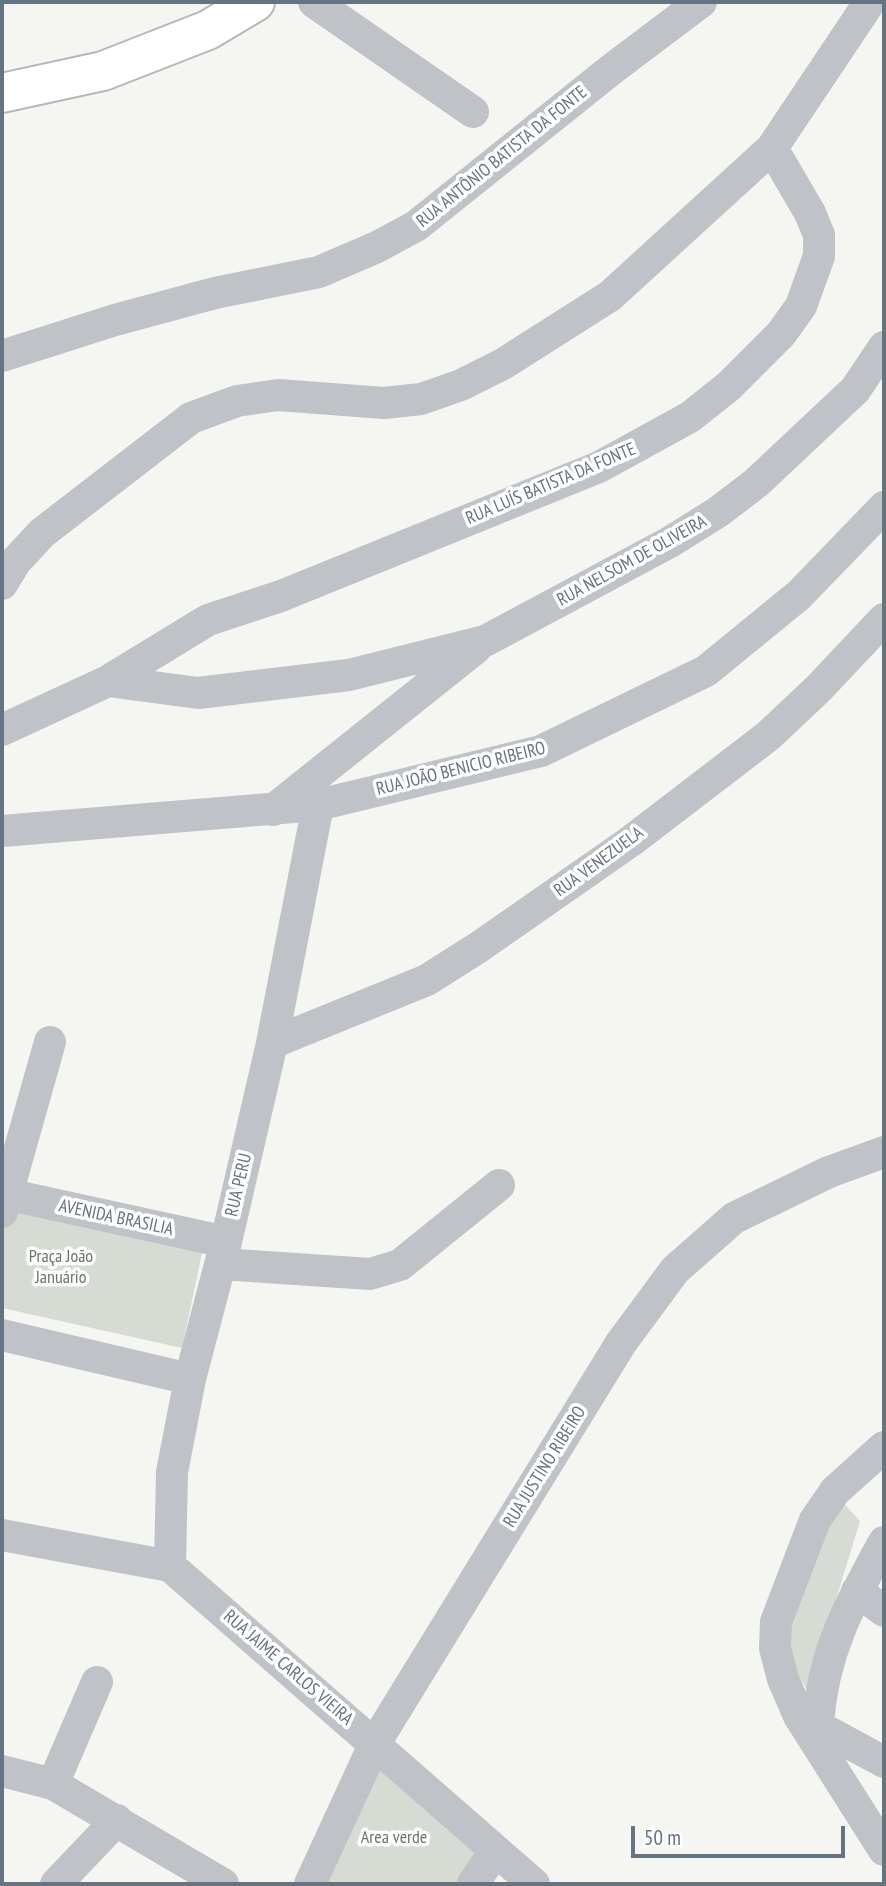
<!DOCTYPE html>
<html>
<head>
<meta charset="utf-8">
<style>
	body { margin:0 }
	#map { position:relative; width:886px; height:1886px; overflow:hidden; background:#f5f6f2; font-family:"PT Sans Narrow",sans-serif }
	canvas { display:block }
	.frame { position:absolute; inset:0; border:4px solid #667482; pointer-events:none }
	.scale { position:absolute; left:631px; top:1826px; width:214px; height:32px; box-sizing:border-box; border:4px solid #667482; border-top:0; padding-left:9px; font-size:21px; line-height:24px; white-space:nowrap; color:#667482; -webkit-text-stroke:5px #fff; paint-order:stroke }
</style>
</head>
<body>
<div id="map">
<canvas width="886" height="1886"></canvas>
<div class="frame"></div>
<div class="scale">50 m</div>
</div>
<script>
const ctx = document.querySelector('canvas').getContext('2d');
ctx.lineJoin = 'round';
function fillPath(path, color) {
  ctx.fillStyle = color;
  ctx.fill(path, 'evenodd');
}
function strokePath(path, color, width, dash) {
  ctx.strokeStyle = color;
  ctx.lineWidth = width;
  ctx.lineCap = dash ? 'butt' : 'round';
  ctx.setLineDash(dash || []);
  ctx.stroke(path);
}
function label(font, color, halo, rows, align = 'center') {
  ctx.font = font + ' "PT Sans Narrow",sans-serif';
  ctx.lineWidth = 7;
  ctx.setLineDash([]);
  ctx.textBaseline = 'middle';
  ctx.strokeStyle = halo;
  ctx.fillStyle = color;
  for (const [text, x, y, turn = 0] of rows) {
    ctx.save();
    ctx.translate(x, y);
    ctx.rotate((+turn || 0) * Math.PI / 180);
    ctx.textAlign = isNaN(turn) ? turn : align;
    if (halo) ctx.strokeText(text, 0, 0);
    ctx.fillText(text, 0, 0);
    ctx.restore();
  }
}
fillPath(new Path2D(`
	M6,1200L204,1244L182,1348L2,1308V1222Z
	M838,1497L860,1521L808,1691L777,1642Z
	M379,1761L486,1857L467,1884H318Z`), '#d6dcd4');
const primary = new Path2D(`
	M2,93L103,71L208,30L255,2`);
strokePath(primary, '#b4b8bc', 42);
strokePath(new Path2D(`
	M314,2L473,112
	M2,356L115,320L215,293L319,272L377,247L416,226L612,69L701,2
	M2,584L16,561L42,533L191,418L237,401L278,395L384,403L421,399L461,385L503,364L610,296L772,148L867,6
	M108,681L208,620L281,596L599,467L690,417L729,386L781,334L801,306L819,256V235L810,213L772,148
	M2,730L108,681L198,693L349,675L485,641L670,542L718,512L756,483L855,390L884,347
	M273,810L476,648
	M2,831L318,805L541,751L706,671L799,595L884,507
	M272,1043L427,980L479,947L631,841L768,736L818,689L884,619
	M6,1194L226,1242
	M2,1212L50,1042
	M221,1264L370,1274L400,1265L499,1185
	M2,1335L190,1379
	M884,1447L835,1491L815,1520L776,1622L775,1648L783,1679L799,1716L884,1850
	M2,1535L170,1566L534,1884
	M170,1566L172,1472L190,1379L226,1242L272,1043L318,805
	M857,1591L884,1611
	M799,1716L884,1762
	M818,1725C822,1654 850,1603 884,1542
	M2,1771L53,1784L223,1884
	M53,1784L97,1682
	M56,1884L117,1820
	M310,1884L375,1743L621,1343L675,1270L734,1218L829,1172L884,1152
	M473,1884L495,1851`), '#bfc2c6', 32);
strokePath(primary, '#fff', 38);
label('18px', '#667482', '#fff', [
	["RUA ANTÔNIO BATISTA DA FONTE",502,157,-39],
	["RUA LUÍS BATISTA DA FONTE",551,484,-23],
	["RUA NELSOM DE OLIVEIRA",632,561,-29],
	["RUA JOÃO BENICIO RIBEIRO",461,769,-14],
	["RUA VENEZUELA",599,862,-36],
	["RUA PERU",239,1185,-77],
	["AVENIDA BRASILIA",116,1218,12],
	["RUA JUSTINO RIBEIRO",545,1467,-58],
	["RUA JAIME CARLOS VIEIRA",288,1668,41]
]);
label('18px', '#677965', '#fff', [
	["Praça João",61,1257],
	["Januário",61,1278],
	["Area verde",394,1838]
]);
</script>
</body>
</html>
